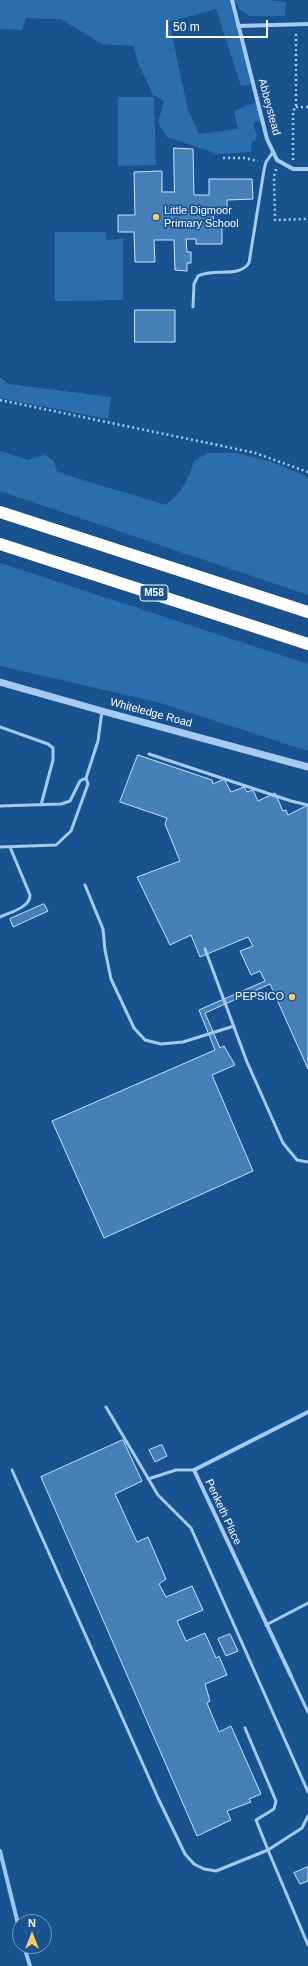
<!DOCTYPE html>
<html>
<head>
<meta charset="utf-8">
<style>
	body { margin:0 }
	#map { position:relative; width:308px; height:1966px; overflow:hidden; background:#185390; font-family:Helvetica,sans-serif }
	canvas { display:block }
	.north { position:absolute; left:12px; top:1914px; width:40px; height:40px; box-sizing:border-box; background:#185390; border:1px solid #7498bc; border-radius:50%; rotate:0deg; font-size:11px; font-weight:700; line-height:16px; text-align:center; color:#fff }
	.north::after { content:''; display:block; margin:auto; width:14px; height:18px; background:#ffca64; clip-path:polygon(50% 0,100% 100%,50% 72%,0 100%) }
	.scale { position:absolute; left:166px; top:20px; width:102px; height:18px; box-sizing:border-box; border:2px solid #fff; border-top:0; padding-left:5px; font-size:12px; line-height:14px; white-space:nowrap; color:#fff; -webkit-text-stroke:3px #185390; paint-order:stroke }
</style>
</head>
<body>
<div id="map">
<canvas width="308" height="1966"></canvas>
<div class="north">N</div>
<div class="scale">50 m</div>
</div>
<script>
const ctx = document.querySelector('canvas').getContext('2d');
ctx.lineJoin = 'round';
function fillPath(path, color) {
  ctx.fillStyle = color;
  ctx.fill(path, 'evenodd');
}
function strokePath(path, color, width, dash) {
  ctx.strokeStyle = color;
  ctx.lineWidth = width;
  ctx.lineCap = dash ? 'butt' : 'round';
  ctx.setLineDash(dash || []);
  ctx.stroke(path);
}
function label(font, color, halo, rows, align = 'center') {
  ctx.font = font + ' Helvetica,sans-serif';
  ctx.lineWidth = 3.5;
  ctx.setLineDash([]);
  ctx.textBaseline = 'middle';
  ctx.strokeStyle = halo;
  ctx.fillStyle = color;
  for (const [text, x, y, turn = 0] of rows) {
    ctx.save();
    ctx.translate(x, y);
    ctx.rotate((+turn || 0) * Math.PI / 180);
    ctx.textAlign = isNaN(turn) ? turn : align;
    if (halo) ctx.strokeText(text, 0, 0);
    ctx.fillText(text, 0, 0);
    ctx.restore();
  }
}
fillPath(new Path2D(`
	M0,0H268L286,2L285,16H249L239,9L237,3H230L251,84L241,86L216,9L169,22L188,110L199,134L238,129L234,111L259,101L261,120L253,123L257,136L255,141H252L251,152L218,154L167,137L158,123L164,101L153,95L137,60L134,46L102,44L61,19L26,18L22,30L0,29Z
	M118,97H154L156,165L118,166Z
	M55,232H105L106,240L123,239V300L55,301Z
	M0,377L8,384L111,397L108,419L0,398Z
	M0,451L28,460L45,455L54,461L57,472L166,505C182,492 188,481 194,461L208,453H236L272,462L308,477V595L0,491Z
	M0,563L308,664V751L157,702L0,666Z`), '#2b6eae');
strokePath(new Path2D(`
	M0,1851L20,1932
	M24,1946L30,1966`), '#99c7f2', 4);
const building = new Path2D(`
	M174,148L193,149L194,195H209V179H252L253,199L227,200V214L213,215L214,223H222V244H196V239H186L187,252H191V263H187V271L175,270L174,240H154L155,262H135L134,232H118V215H135L134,172L162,171V192H174Z
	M135,310H175V342H135Z
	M138,755L212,780L213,784L224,779L231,792L244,787L247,792L253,790L258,801L275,793L283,811L286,810L288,815L308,805V1069L270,984L205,1013L220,1048L224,1046L235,1065L212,1075L253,1171L104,1238L52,1121L215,1050L199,1010L265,981L260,971L251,975L240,951L253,946L248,937L200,957L191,935L170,945L137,877L180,861L165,824L167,818L120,802Z
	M44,904L48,911L13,927L10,919Z
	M123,1440L142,1481L115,1494L137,1542L148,1537L166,1579L159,1584L166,1597L192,1586L203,1610L177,1621L186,1641L205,1633L216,1658L219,1656L227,1675L205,1684L210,1701L207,1703L219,1732L231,1726L261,1794L249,1799L251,1802L227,1811L231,1820L197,1836L41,1477Z
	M162,1445L167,1456L155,1462L149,1450Z
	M230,1634L238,1651L226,1656L218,1639Z
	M308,1867V1881L300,1884L294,1873Z`);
fillPath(building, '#4580b9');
strokePath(building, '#cce4fb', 1);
strokePath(new Path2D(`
	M296,107H308
	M223,158H244L258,161
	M293,160V111L296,107V32
	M276,169L274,176L275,220L308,219
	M0,400L232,448L255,453L308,472`), '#a6cbef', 2.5, [2, 3]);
strokePath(new Path2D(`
	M193,307L194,284L198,276C214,267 238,279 249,263L264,170L266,162L273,152
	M0,727L48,744L53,748V760L41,805
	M149,754L291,801L308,805
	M0,806L61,804L70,801L80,781L86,778
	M0,847L56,845L71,831L88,784L86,778L98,741L102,711
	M85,885L103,929L105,950L111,979L134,1028L145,1040L161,1044L183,1042L234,1026
	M0,917C10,912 30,908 30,895L10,847
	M205,949L247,1062L283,1143L297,1160L308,1162
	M106,1407L158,1495L191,1528L308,1792
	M12,1470L158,1798L185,1854L194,1864L204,1869L216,1871L268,1850L256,1820L274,1809L276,1801L245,1728
	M148,1479L176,1470H194
	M266,1625L308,1603
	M291,1676L308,1712
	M308,1816L302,1828L268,1850L308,1945`), '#a6cbef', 3);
strokePath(new Path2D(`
	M232,0L267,139L277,160L293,169H308
	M238,26L308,24
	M291,1676L194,1470L308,1412`), '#a6cbef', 4);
strokePath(new Path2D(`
	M0,682L102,711L308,767`), '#a6cbef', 7);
strokePath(new Path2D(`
	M0,512L308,612
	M0,544L308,644`), '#fff', 12);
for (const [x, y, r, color] of [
	[156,217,4,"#ffca64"],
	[292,997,4,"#ffca64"]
]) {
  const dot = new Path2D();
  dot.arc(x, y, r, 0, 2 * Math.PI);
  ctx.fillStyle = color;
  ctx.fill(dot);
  strokePath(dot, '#185390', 1.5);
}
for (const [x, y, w] of [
	[154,593,28]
]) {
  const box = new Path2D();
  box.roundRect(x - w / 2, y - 8, w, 16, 3);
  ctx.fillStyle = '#185390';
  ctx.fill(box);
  strokePath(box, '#fff', 1);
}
label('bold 10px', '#fff', null, [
	["M58",154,593]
]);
label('11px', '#fff', '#185390', [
	["Abbeystead",269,107,75],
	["Whiteledge Road",151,713,15],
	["Penketh Place",223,1512,65]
]);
label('11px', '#fff', '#185390', [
	["Little Digmoor",164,211],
	["Primary School",164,224],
	["PEPSICO",284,997,"right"]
], 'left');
</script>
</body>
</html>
